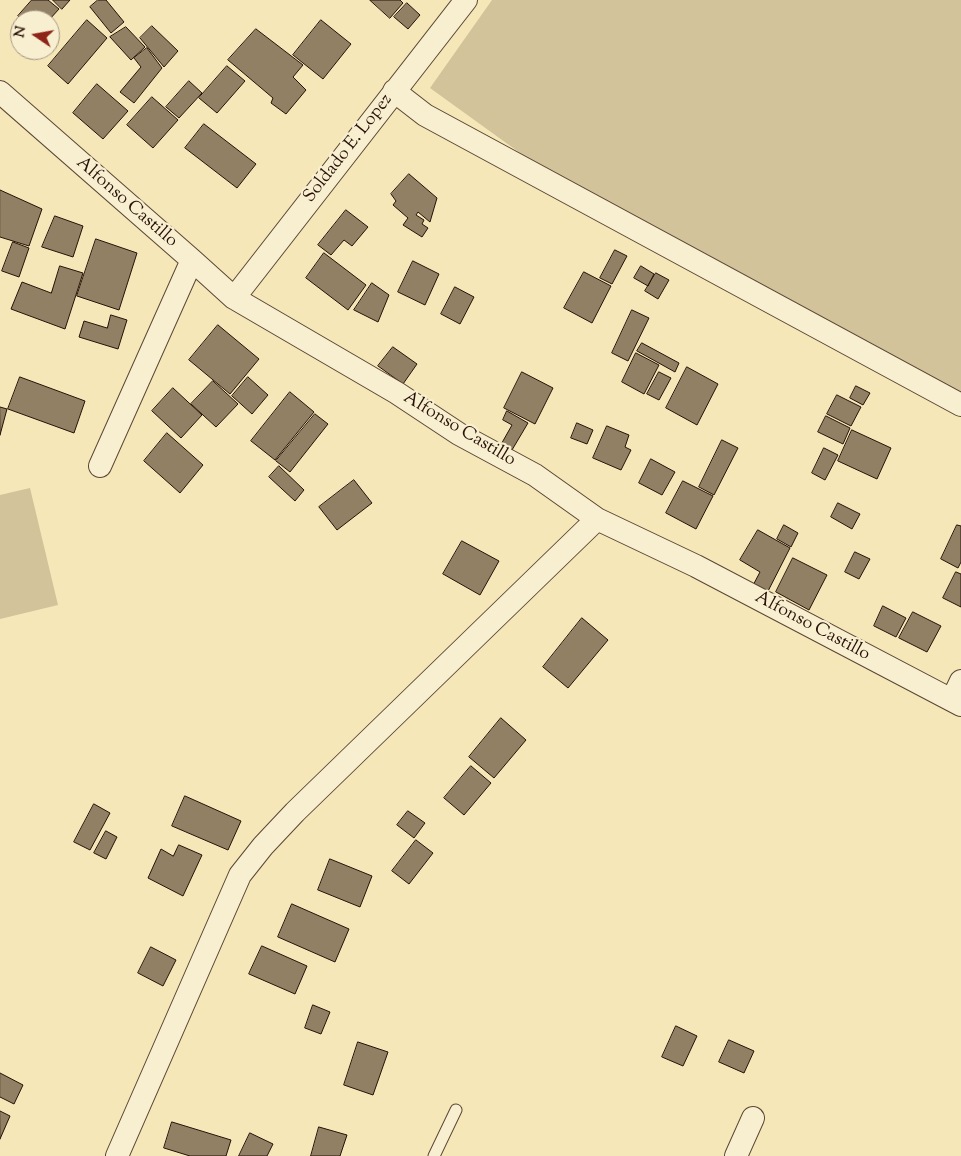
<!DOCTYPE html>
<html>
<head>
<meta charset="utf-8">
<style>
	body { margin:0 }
	#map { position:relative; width:961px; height:1156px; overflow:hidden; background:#f5e7b8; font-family:"Sorts Mill Goudy",serif }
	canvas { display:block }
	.north { position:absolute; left:10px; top:10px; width:50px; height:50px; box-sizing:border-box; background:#f8efd1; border:1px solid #a49681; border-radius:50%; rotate:282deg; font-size:14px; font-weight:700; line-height:20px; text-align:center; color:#271108 }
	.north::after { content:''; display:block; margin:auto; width:18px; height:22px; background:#8f2418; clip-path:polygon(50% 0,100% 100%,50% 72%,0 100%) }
</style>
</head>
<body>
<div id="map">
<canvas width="961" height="1156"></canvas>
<div class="north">N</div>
</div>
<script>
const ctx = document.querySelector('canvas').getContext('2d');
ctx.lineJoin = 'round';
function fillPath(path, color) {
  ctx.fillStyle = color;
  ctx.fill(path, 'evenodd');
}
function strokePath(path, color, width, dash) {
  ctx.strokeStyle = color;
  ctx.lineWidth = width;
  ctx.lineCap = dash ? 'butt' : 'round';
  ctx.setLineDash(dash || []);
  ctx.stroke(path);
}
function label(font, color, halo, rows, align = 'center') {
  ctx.font = font + ' "Sorts Mill Goudy",serif';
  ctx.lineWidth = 4.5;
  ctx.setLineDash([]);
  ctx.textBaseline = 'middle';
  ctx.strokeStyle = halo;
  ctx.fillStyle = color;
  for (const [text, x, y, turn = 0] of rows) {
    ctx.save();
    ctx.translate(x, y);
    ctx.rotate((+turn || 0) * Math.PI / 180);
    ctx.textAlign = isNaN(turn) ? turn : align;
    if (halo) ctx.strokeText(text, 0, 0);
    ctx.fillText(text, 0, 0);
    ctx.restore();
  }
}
fillPath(new Path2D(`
	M492,0H961V391L527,158L430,88Z
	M30,488L58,605L0,619V495Z`), '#d2c39a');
const building = new Path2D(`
	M32,0H48L59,9L49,20H23L18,16Z
	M53,0H70L62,9Z
	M98,0H106L124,22L111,33L90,7Z
	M370,0H400L403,3L390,18Z
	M407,3L420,15L408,29L394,17Z
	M87,20L107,38L68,84L48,66Z
	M321,20L351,44L323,79L293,55Z
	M152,26L178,51L164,67L140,38Z
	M126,27L145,47L131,60L110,37Z
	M256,29L303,65L293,77L306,90L286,114L271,103L273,98L228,60Z
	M147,48L162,68L134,103L120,92L141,67L134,58Z
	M227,66L245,81L217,113L199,98Z
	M189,81L202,93L179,118L166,107Z
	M97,84L128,111L103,139L73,113Z
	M152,97L178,120L153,148L127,125Z
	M204,124L256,164L237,188L185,148Z
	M409,174L437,198L430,222L418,212L416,215L424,220L422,224L428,228L422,237L403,225L408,218L393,205L396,201L391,194Z
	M0,190L42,209L29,246L0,237Z
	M346,210L368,227L352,246L344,240L331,255L318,245Z
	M55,216L83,226L73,257L42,247Z
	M96,239L137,253L119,310L77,296Z
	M13,242L29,248L19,277L2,271Z
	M615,250L627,256L612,284L600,278Z
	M324,253L366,285L348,310L306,278Z
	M413,261L439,274L425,305L398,292Z
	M60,266L83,273L65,329L11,309L22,282L51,293Z
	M641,266L654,274L648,286L634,278Z
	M584,272L611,286L592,323L564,308Z
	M656,273L669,280L658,299L645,291Z
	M372,283L389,295L378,322L354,310Z
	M455,287L474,297L460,324L441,314Z
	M632,310L649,318L628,361L612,353Z
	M111,315L127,320L118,349L79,337L84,321L107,328Z
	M218,325L259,359L230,394L189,360Z
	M642,343L679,363L675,372L637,351Z
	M393,347L417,364L403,384L378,366Z
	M636,353L659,365L644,394L622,382Z
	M687,367L718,384L697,425L666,408Z
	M522,372L553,388L535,424L504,408Z
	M659,372L671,378L659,400L647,394Z
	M20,377L85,401L74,433L8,409Z
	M248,377L268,395L252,414L232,396Z
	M213,381L238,404L216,427L191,404Z
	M856,386L870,393L863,405L850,398Z
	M173,388L202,415L181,438L152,411Z
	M290,392L314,412L275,460L251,441Z
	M837,395L861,407L851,426L827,414Z
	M0,407L7,409L0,435Z
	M507,411L528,423L509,455L499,448L512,425L503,420Z
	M315,414L328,424L290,472L276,461Z
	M826,416L850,428L843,444L818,432Z
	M577,423L593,430L587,444L571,438Z
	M607,426L629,435L625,447L631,450L621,470L593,458Z
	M852,430L891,448L877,479L838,461Z
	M167,433L203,465L180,493L144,461Z
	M722,440L738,448L714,495L699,487Z
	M824,448L838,455L825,480L812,473Z
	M651,459L675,472L662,495L639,483Z
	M279,466L304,490L295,501L269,477Z
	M354,480L372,503L337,530L319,507Z
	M683,481L713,496L696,529L666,513Z
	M838,503L860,514L852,529L831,517Z
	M784,525L798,533L791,547L777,539Z
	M957,525L961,526V562L958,568L941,559Z
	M758,530L790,548L764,599L750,591L760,572L740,560Z
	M462,541L499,561L480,595L443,574Z
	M855,552L870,559L859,579L845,572Z
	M793,558L827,575L809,610L776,592Z
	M956,572L961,574V607L943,598Z
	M883,606L906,618L896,637L874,626Z
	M913,612L941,626L927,652L899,638Z
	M582,618L608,640L568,688L543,667Z
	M501,718L526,740L494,778L469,757Z
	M471,766L491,783L464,815L444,798Z
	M185,796L241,821L228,850L172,826Z
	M94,804L110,813L90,850L74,842Z
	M408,811L425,823L414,838L397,825Z
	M106,831L117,837L106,859L94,853Z
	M416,840L433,853L409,884L392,871Z
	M179,845L202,855L183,896L148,878L161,849L173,856Z
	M330,859L372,876L360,907L318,890Z
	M292,904L349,929L335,962L278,937Z
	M262,946L307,966L295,994L249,974Z
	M151,947L176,960L163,986L138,973Z
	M313,1005L330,1012L321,1034L305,1028Z
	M676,1026L697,1036L683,1066L662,1057Z
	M729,1040L754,1051L744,1073L719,1062Z
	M358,1042L388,1052L373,1095L344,1085Z
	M0,1073L23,1085L14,1104L0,1097Z
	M0,1111L10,1116L0,1139Z
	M172,1122L231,1140L226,1156H190L164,1148Z
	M319,1127L347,1135L340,1156H311Z
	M250,1133L273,1144L267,1156H239Z`);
fillPath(building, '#928064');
strokePath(building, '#271108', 1);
const lane = new Path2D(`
	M434,1156L456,1110`);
const street = new Path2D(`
	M394,91L425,115L961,405
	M0,92L192,260L234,298L397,393L459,434L535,475L597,519L696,566L961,705
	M234,298L466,0
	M100,466L192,260
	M952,700L961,681
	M117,1156L240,875L263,846L295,812L597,519
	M736,1156L753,1118`);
strokePath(lane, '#5a4634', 13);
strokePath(street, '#5a4634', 24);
strokePath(lane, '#f8efd1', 11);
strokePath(street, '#f8efd1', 22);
label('18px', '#271108', '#f8efd1', [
	["Soldado E. Lopez",349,149,-52],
	["Alfonso Castillo",126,203,41],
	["Alfonso Castillo",459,430,31],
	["Alfonso Castillo",812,627,28]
]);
</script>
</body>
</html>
